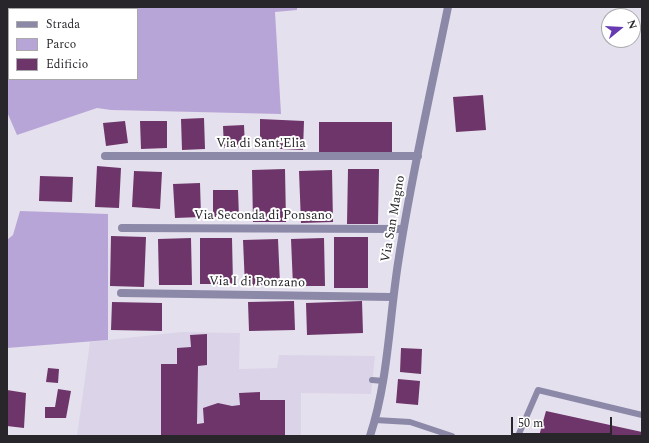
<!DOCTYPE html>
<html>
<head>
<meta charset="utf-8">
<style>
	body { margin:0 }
	#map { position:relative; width:649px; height:443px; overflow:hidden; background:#e5e0ed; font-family:Spectral,serif }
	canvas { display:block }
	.frame { position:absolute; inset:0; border:8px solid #28262b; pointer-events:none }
	.legend { position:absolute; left:8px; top:8px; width:130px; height:72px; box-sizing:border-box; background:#fff; border:1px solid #a9a8aa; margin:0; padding:5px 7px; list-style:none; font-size:12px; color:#28262b }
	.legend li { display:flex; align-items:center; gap:8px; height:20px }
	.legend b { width:20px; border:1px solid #a9a8aa }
	.north { position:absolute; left:601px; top:8px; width:40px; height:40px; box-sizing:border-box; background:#fff; border:1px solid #a9a8aa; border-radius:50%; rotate:72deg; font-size:11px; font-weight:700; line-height:16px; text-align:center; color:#28262b }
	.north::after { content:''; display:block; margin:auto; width:14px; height:18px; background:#673ab2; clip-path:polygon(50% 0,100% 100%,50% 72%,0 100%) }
	.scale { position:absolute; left:511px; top:417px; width:101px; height:18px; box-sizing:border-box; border:2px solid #28262b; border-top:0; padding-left:5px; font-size:12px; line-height:14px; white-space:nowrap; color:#28262b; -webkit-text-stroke:3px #fff; paint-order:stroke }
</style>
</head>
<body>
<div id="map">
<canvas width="649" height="443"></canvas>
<div class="frame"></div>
<ul class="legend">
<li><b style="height:5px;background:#8b88a8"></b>Strada</li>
<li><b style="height:11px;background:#b8a5d7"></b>Parco</li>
<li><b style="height:11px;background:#6d3569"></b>Edificio</li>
</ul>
<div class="north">N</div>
<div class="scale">50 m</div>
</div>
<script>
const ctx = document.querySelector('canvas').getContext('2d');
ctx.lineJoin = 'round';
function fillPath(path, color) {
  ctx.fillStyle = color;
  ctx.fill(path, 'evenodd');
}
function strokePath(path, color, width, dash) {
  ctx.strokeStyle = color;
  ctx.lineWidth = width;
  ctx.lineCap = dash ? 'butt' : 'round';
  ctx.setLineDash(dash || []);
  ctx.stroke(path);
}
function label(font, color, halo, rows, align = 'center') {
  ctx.font = font + ' Spectral,serif';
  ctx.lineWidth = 4;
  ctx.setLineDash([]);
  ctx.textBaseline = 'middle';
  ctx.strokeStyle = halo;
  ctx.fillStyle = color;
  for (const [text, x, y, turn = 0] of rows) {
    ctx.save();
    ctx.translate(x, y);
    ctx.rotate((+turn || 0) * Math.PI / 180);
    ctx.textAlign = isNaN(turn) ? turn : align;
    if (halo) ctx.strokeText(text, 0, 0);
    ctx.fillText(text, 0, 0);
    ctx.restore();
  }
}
fillPath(new Path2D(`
	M181,332L240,333L239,369L277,368L279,355L375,356L371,394L301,393V436H77L90,342Z`), '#dbd4e9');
fillPath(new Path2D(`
	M7,7H297V10L275,12L281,114L111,110L97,108L17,135L7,112ZM9,9H137V79H9Z
	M20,211L108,214V340L7,348V240L13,235Z`), '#b8a5d7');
fillPath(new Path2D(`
	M483,95L486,130L456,132L453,97Z
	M204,118L205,149L182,150L181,119Z
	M260,119L304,121L303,150L260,148Z
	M125,121L128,143L106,146L103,123Z
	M140,121H167V148L141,149Z
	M319,122H392V152H319Z
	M244,125L245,147L224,148L223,126Z
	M97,166L121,168L119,208L95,207Z
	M285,169L286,222H253L252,170Z
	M348,169H379L378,224H347Z
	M332,170L333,222L301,223L299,171Z
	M134,171L162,172L160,209L132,207Z
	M40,176L73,177L72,202L39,201Z
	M200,183L201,217L175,218L173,184Z
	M213,190H238L239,217H213Z
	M111,236L146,237L144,287L110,286Z
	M334,237H368V288H334Z
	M191,238L192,285H159L158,239Z
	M200,238H232L233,284H200Z
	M324,238L325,286H293L291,239Z
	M278,239L280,284L245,286L243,240Z
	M294,301L295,330L249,331L248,302Z
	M362,301L363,333L307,335L306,303Z
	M112,302L162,303V331L111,330Z
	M207,334V365L198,366L197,424L204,423L203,408L218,403L232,406L240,405L239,393L260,392V400H285V436H161V364H177V348L191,347L190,335Z
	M401,348L422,349L421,374L400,372Z
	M48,368L59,369L58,383L46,382Z
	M398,379L420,381L418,405L396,403Z
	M58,389L71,391L66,418H45V407H55Z
	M7,390L26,393L24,428L7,426Z
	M546,411L642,432V436H539Z`), '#6d3569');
strokePath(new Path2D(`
	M372,380L384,381
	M375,420L410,422L452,436
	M518,436L538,390L642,415`), '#8b88a8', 6);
strokePath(new Path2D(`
	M105,156H418
	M122,228L403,229
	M121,293L392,297
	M370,436C389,378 389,317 399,257C412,173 431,90 448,7`), '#8b88a8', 8);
label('13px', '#28262b', '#fff', [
	["Via di Sant'Elia",261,144],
	["Via Seconda di Ponsano",263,216],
	["Via San Magno",394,219,-80],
	["Via I di Ponzano",257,283,1]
]);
</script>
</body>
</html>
